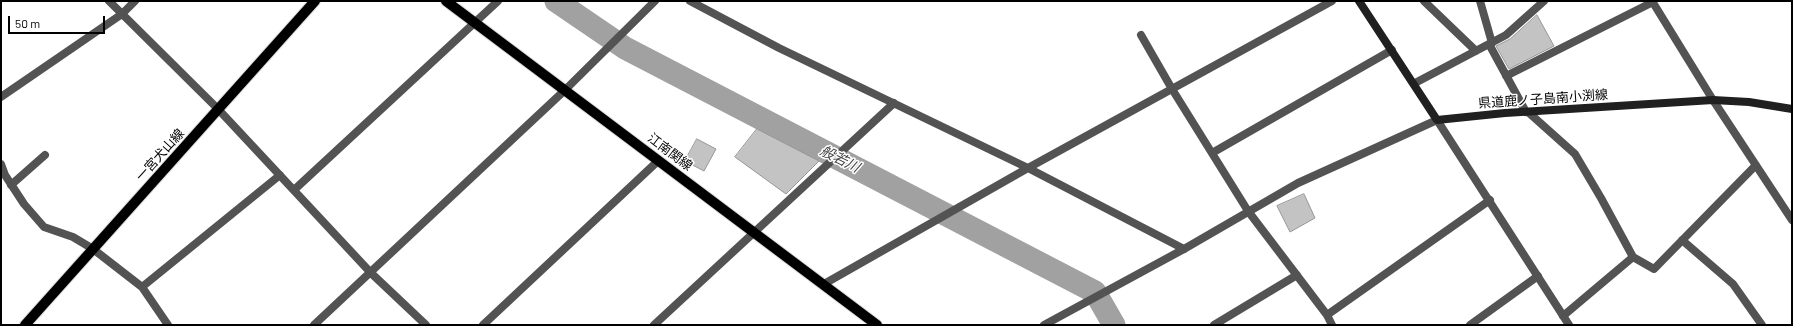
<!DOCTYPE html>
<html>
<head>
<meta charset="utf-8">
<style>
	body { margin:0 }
	#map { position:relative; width:1793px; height:326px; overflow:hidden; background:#fff; font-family:Barlow,sans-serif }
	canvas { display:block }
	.frame { position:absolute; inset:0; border:2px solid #000; pointer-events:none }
	.scale { position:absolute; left:8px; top:16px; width:97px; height:18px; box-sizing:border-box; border:2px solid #000; border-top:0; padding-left:5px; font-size:12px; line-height:14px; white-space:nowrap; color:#000; -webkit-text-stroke:3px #fff; paint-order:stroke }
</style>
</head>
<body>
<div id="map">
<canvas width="1793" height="326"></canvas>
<div class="frame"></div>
<div class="scale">50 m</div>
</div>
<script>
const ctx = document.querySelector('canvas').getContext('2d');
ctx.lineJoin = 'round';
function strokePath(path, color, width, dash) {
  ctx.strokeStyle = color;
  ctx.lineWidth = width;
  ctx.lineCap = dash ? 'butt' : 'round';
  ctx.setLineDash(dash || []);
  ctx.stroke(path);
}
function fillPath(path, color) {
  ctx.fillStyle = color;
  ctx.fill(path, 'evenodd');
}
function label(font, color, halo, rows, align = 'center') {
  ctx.font = font + ' Barlow,"Noto Sans JP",sans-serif';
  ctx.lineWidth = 3;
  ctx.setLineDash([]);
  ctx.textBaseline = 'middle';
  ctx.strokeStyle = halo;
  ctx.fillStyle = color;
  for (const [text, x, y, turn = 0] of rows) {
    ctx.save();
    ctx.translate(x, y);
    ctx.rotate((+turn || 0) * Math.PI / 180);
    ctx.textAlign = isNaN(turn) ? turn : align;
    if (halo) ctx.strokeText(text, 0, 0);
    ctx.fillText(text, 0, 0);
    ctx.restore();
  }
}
strokePath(new Path2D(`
	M556,1L625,48L1095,292L1114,325`), '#a1a1a1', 23);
const building = new Path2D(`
	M1537,15L1554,46L1509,69L1496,46L1510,39Z
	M757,129L819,161L786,194L735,157Z
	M697,139L716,149L704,171L685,161Z
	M1304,194L1315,218L1290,232L1277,206Z`);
fillPath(building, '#c3c3c3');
strokePath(building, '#979797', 1);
const primary = new Path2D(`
	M446,1L877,325
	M25,325L315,1`);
strokePath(primary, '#dbdbdb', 12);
strokePath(new Path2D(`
	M109,1L218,109L371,273L426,325
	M690,1L779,48L1028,168L1184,249
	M1424,1L1476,51
	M1480,1L1492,43
	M1652,1L1713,100L1792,220
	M1141,35L1172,89L1248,211L1327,315L1332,325
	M1489,44L1526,112
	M1506,76L1653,2
	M1415,83L1506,35L1544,1
	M1,97L122,14L135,1
	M1528,112L1575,154L1601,198L1633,257
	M1212,153L1392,50
	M1,164L5,175L24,204L44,227L73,237L93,249L142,287
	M11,185L45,155
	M294,190L498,1
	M1682,240L1733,284L1762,325
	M824,284L1028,168L1332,1
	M1327,315L1490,200
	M1563,316L1633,257L1654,269L1756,165
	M168,325L142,287L280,175
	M314,325L565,90
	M483,325L659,160
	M654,325L894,103
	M1214,325L1297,275
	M1470,325L1538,276`), '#535353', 8);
strokePath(new Path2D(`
	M565,90L655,1
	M1044,325L1184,249L1298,183L1437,120L1569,325`), '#535353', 8);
strokePath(new Path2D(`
	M1359,1L1437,120L1505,113L1713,100L1749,102L1792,109`), '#202020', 8);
strokePath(primary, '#000', 10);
label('13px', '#000', '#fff', [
	["県道鹿ノ子島南小渕線",1543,99,-4],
	["江南関線",670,152,37],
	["一宮犬山線",160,155,-48]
]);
label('italic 14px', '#424242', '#fff', [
	["般若川",840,159,27]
]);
</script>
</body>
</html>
